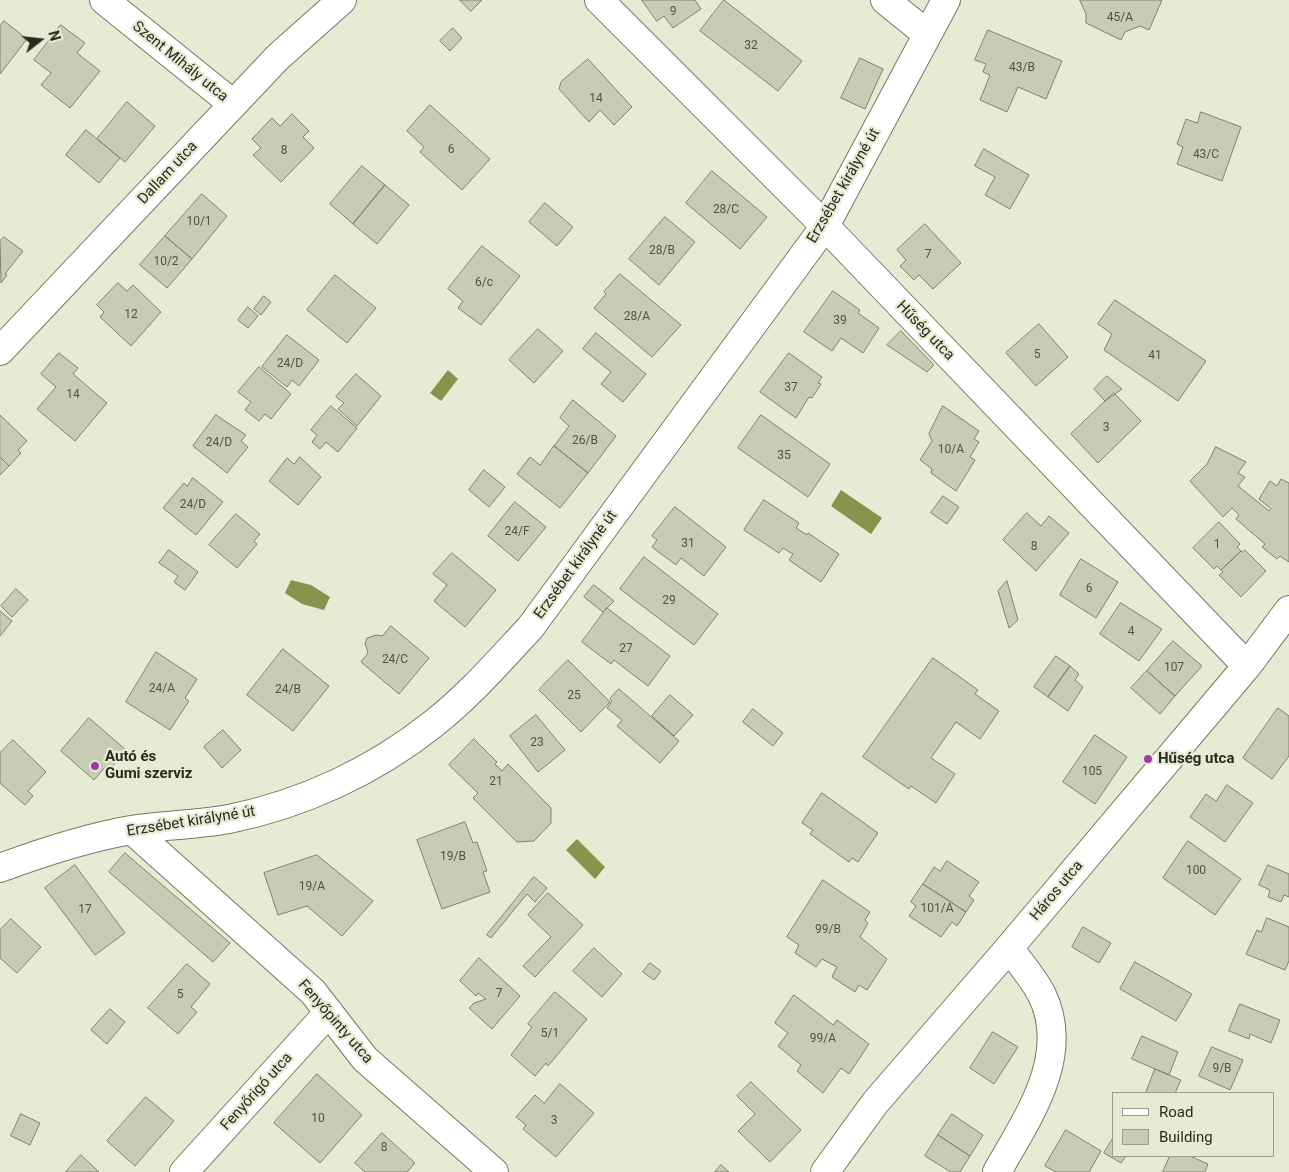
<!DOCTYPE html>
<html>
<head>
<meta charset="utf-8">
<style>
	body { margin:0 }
	#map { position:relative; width:1289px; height:1172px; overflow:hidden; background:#e7ebd3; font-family:Roboto,sans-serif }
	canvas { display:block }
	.legend { position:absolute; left:1112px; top:1092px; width:162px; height:65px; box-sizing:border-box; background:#e7ebd3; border:1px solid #9b9e8c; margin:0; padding:6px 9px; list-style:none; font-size:15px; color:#292b21 }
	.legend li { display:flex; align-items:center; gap:10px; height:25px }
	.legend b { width:25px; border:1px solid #9b9e8c }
	.north { position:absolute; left:15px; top:15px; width:50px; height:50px; -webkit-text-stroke:4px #e7ebd3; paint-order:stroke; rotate:74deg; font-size:14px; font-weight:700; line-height:20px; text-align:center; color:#292b21 }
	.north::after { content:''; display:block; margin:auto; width:18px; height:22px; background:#292b21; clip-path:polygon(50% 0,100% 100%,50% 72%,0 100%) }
</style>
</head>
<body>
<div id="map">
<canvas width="1289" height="1172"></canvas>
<ul class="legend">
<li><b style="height:6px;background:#fff"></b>Road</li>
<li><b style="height:14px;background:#c8ccb4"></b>Building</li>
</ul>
<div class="north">N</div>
</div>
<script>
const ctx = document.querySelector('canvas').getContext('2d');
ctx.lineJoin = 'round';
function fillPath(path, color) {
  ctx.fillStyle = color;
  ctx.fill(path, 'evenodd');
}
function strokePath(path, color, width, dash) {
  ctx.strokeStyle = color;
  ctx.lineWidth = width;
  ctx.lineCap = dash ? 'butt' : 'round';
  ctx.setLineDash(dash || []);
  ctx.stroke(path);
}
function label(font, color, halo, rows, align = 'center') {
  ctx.font = font + ' Roboto,sans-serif';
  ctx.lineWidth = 4.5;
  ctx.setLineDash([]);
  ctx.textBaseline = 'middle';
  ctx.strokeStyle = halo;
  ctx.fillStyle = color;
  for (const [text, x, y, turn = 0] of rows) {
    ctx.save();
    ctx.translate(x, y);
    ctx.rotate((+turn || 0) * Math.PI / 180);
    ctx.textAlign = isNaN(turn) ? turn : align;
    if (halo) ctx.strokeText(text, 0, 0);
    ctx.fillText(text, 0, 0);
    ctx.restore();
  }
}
fillPath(new Path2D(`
	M448,370L458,379L441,401L430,393Z
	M841,490L882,518L871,534L831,506Z
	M291,580L311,585L330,597L324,610L302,604L285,593Z
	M577,839L605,867L595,879L566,850Z`), '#88924d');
const building = new Path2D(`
	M460,0H482L471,11Z
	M642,0H695L701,9L673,28L664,16L657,21Z
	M724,0L802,61L778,91L700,31Z
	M1080,0H1162L1149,30L1140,26L1125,32L1121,40L1086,23V14Z
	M4,21L27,39L0,74V26Z
	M61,25L85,43L77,53L100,71L70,108L41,85L51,73L34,60Z
	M453,28L462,38L450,51L440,41Z
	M988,30L1062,61L1046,99L1018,87L1007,112L980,100L990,75L983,72L986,64L975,60Z
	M860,58L883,69L865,109L841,98Z
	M588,59L632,107L614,125L600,110L589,122L559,89L561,82Z
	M127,102L155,126L125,162L97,139Z
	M430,105L490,159L462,190L420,152L424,147L407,131Z
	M1201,112L1241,127L1222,181L1177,164L1183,147L1177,144L1186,119L1197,123Z
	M292,114L309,131L303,137L314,148L281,182L253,155L261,148L252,139L272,118L280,126Z
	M86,130L120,158L99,183L66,155Z
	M984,149L1029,175L1010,209L985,195L995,177L975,166Z
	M362,166L385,185L353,224L330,204Z
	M712,171L767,217L740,249L686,203Z
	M385,185L409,205L377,244L353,224Z
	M202,194L227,216L192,259L165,236Z
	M545,203L573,227L557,246L529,222Z
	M665,217L695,242L659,285L629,259Z
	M925,224L961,263L933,289L919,275L914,280L900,266L906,260L897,250Z
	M165,236L192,259L167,288L140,265Z
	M4,237L23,251L5,274L7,275L1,283L0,241Z
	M482,246L520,276L481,325L458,308L463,301L448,289Z
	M620,274L681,325L652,357L594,308L606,294L604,292Z
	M335,275L376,308L347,343L307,310Z
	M118,283L127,291L133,285L161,312L131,346L100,317L104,312L97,305Z
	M833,291L860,310L858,313L879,328L863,353L841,338L832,351L804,332Z
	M264,296L271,302L261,315L254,309Z
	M1115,300L1206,361L1178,401L1104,350L1112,334L1098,324Z
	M248,307L258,316L248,328L238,320Z
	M1039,324L1068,357L1036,386L1006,353Z
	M538,329L563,351L534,383L509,360Z
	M901,331L934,365L927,372L887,345Z
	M596,333L646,374L623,402L601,384L611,372L583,349Z
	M287,335L319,360L299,386L292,380L287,387L262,367Z
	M59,353L78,368L73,374L107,403L75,441L37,409L56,387L41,374Z
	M789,353L822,377L818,383L821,384L812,398L809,397L796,418L760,392Z
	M259,367L291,394L271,419L265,414L259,421L245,410L251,402L238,392Z
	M356,374L381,396L357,426L338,409L344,403L336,397Z
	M1107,376L1122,389L1105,401L1094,389Z
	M1114,393L1141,421L1098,463L1071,434Z
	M573,400L616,436L588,473L554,446L569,426L560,418Z
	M331,406L357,428L338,452L326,442L320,449L312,442L317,435L311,430Z
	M943,406L979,431L974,439L979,442L970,457L975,460L956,491L931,473L932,469L920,460L932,441L929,434Z
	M0,415L27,441L18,450L21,453L9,466L0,457Z
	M216,415L246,435L241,441L248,447L227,473L193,446Z
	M761,415L830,464L808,497L738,448Z
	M554,446L588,473L560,508L517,474L530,457L540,465Z
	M1216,447L1246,462L1238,473L1245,477L1238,486L1269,511L1271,509L1259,499L1270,481L1277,486L1281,479L1289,483V562L1280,556L1277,559L1262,547L1265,544L1236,519L1239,515L1232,508L1223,517L1190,481L1207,464Z
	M0,457L9,466L0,475Z
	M300,457L321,477L298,505L269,481L287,458L294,464Z
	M484,470L505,487L489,507L469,490Z
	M193,478L223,502L196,535L163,508L184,483L187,486Z
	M943,496L959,507L947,524L931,513Z
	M764,500L799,523L796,528L807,535L808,533L839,554L821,582L789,560L793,554L783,548L779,553L744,530Z
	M515,502L546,527L518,561L488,536Z
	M675,507L726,547L704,576L681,558L676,565L652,547L657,540L652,536Z
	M1027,513L1041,526L1049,516L1069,533L1036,571L1003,540Z
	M236,514L260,534L254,541L257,544L237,568L209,545Z
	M1219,522L1240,544L1237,547L1241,551L1221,570L1217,566L1214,569L1193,548Z
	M169,550L198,572L185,590L174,582L178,576L159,563Z
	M1245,550L1266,571L1241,597L1219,575L1223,572L1221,570L1241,551L1242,552Z
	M452,553L496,590L465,627L434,601L447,585L433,574Z
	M644,557L718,614L694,645L620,589Z
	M1081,559L1118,582L1096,618L1060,595Z
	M1007,581L1018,620L1009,628L998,591Z
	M594,585L614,601L603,612L584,597Z
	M16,589L28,600L12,617L1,606Z
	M1121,603L1162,629L1139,661L1100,634Z
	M607,608L670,656L648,686L614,660L611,664L582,642Z
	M0,611L12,621L0,636Z
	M391,626L429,658L399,694L361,662L368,653L365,643L367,638L376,635L382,636Z
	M1173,641L1202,666L1175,696L1147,671Z
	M283,649L329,686L293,731L247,695Z
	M156,652L197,679L185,698L189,701L170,730L126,702Z
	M1056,656L1070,666L1048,697L1034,687Z
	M933,658L978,690L975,694L999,711L980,739L956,722L931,758L955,774L936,803L911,786L909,789L863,757Z
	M568,660L610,702L581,732L539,690Z
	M1070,666L1079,674L1075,680L1083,687L1068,711L1048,697Z
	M1147,671L1175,696L1160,714L1131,688Z
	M619,689L679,741L660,763L617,726L622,720L607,708L612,701L610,699Z
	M670,695L693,715L674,736L652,716Z
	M1278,708L1289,716V756L1272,779L1243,758Z
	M753,709L783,733L773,746L743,722Z
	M536,715L565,750L538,772L510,736Z
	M89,718L126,750L110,769L106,766L94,780L61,751Z
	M223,730L241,750L222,768L204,747Z
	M1095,735L1127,757L1095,804L1063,782Z
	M474,739L497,762L495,764L502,771L508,764L551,808V823L534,841L517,842L473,798L478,793L449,765Z
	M13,740L46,772L28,791L33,796L25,805L0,783V753Z
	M1227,785L1253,803L1225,842L1190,817L1206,794L1216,801Z
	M822,793L878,833L858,862L852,858L849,862L810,834L813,830L802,823Z
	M465,822L473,843L477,842L487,871L483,872L490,892L442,909L417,840Z
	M1188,841L1241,879L1215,915L1163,878Z
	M125,853L230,943L213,962L109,872Z
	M317,855L373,901L342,936L307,906L278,915L264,873Z
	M947,861L979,882L969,896L974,900L966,912L923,884L934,867L940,871Z
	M75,865L125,933L95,955L45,888Z
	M1268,865L1289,874V897L1284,895L1281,902L1268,897L1270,890L1259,885Z
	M534,877L547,888L535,902L527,894L491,938L487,935Z
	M823,880L870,912L865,920L868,923L860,937L887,959L867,990L859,985L855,992L832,977L837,967L822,959L816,967L795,953L799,945L787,937Z
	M923,884L966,912L957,926L952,922L941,937L909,916L916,906L911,902Z
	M548,893L583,925L535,977L523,966L551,937L528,915Z
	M1267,918L1289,927V961L1285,970L1246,954L1257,930L1261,932Z
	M11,919L41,947L17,973L0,958V930Z
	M1083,927L1111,943L1099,963L1072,947Z
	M594,948L622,974L602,997L573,971Z
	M479,958L520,996L492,1029L469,1008L474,1003L486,999L478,993L476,996L460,981Z
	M1135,962L1192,994L1176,1021L1120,989Z
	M650,963L661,971L654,980L643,972Z
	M187,964L210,984L191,1007L197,1012L178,1034L148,1008Z
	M555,992L587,1019L548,1066L546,1063L535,1076L511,1055L532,1027L528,1024Z
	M794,995L833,1025L837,1020L869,1044L849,1074L841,1068L823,1093L797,1071L801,1065L778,1046L788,1033L775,1023Z
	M1240,1004L1280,1020L1271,1043L1250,1034L1249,1039L1229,1031Z
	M110,1009L125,1022L107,1044L91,1030Z
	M993,1032L1018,1047L994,1084L970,1068Z
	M1142,1036L1178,1052L1169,1075L1132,1059Z
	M1212,1047L1243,1060L1230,1090L1199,1076Z
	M1155,1069L1181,1080L1175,1093H1146Z
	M317,1074L362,1115L320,1163L274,1123Z
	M751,1082L801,1130L770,1162L738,1131L755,1114L737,1096Z
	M560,1084L594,1113L556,1157L523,1129L526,1125L516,1117L535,1095L544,1103Z
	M146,1097L174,1121L135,1166L107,1141Z
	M21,1114L40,1123L30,1145L11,1136Z
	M952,1114L983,1135L970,1156L938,1135Z
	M1066,1130L1101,1151L1089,1172H1056L1045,1166Z
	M382,1133L415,1163L407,1172H365L355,1163Z
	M938,1135L970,1156L960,1172H951L925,1156Z
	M1113,1138V1156H1126L1121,1163L1104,1153Z
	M81,1155L99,1172H66Z
	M1170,1156H1190L1208,1164L1205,1172H1163Z
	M721,1165L729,1172H715Z`);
fillPath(building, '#c8ccb4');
strokePath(building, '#7e826c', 1);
const minor = new Path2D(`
	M104,0L233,104
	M599,0L825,226L1247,666
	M885,0L927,34
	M0,351L278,57L342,0
	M132,830L313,992L365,1059L494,1172
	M0,868C43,852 86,838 131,830C163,825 197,825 229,819C303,804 374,771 433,724C469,696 499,661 530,628L825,226L946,0
	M184,1172L329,1012
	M825,1172L875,1103L1009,948L1247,666L1289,610
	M997,1172C1026,1120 1072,1057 1042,995C1034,979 1020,963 1009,948`);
strokePath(minor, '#757963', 30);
strokePath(minor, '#fff', 28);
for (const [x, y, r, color] of [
	[1148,759,5,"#9e3ca3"],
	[95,766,5,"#9e3ca3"]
]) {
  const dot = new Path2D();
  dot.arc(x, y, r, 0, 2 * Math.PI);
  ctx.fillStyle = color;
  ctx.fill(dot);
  strokePath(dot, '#e7ebd3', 2);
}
label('12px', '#515346', null, [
	["9",673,12],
	["45/A",1120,18],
	["32",751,46],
	["43/B",1022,68],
	["14",596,99],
	["6",451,150],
	["8",284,151],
	["43/C",1206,155],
	["28/C",726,210],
	["10/1",199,222],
	["28/B",662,251],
	["7",928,255],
	["10/2",166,262],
	["6/c",484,283],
	["12",131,315],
	["28/A",637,317],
	["39",840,321],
	["5",1037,355],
	["41",1155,356],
	["24/D",290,364],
	["37",791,388],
	["14",73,395],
	["3",1106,428],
	["26/B",585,441],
	["24/D",219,443],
	["10/A",951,450],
	["35",784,456],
	["24/D",193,505],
	["24/F",517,532],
	["31",688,544],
	["1",1217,545],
	["8",1034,547],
	["6",1089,589],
	["29",669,601],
	["4",1131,632],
	["27",626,649],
	["24/C",395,660],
	["107",1174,668],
	["24/A",162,689],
	["24/B",288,690],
	["25",574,696],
	["23",537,743],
	["105",1092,772],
	["21",496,782],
	["19/B",453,857],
	["100",1196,871],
	["19/A",312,887],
	["101/A",937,909],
	["17",85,910],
	["99/B",828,930],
	["7",499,994],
	["5",180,995],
	["5/1",550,1034],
	["99/A",823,1039],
	["9/B",1222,1069],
	["10",318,1119],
	["3",554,1121],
	["8",384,1148]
]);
label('15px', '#292b21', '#e7ebd3', [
	["Szent Mihály utca",180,62,39],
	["Dallam utca",168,173,-47],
	["Erzsébet királyné út",844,186,-60],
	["Hűség utca",925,331,46],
	["Erzsébet királyné út",576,565,-54],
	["Erzsébet királyné út",191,822,-9],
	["Háros utca",1057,891,-50],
	["Fenyőpinty utca",335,1022,49],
	["Fenyőrigó utca",257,1092,-48]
]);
label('bold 15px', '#292b21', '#e7ebd3', [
	["Autó és",105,757],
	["Gumi szerviz",105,774],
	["Hűség utca",1158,759]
], 'left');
</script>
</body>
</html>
